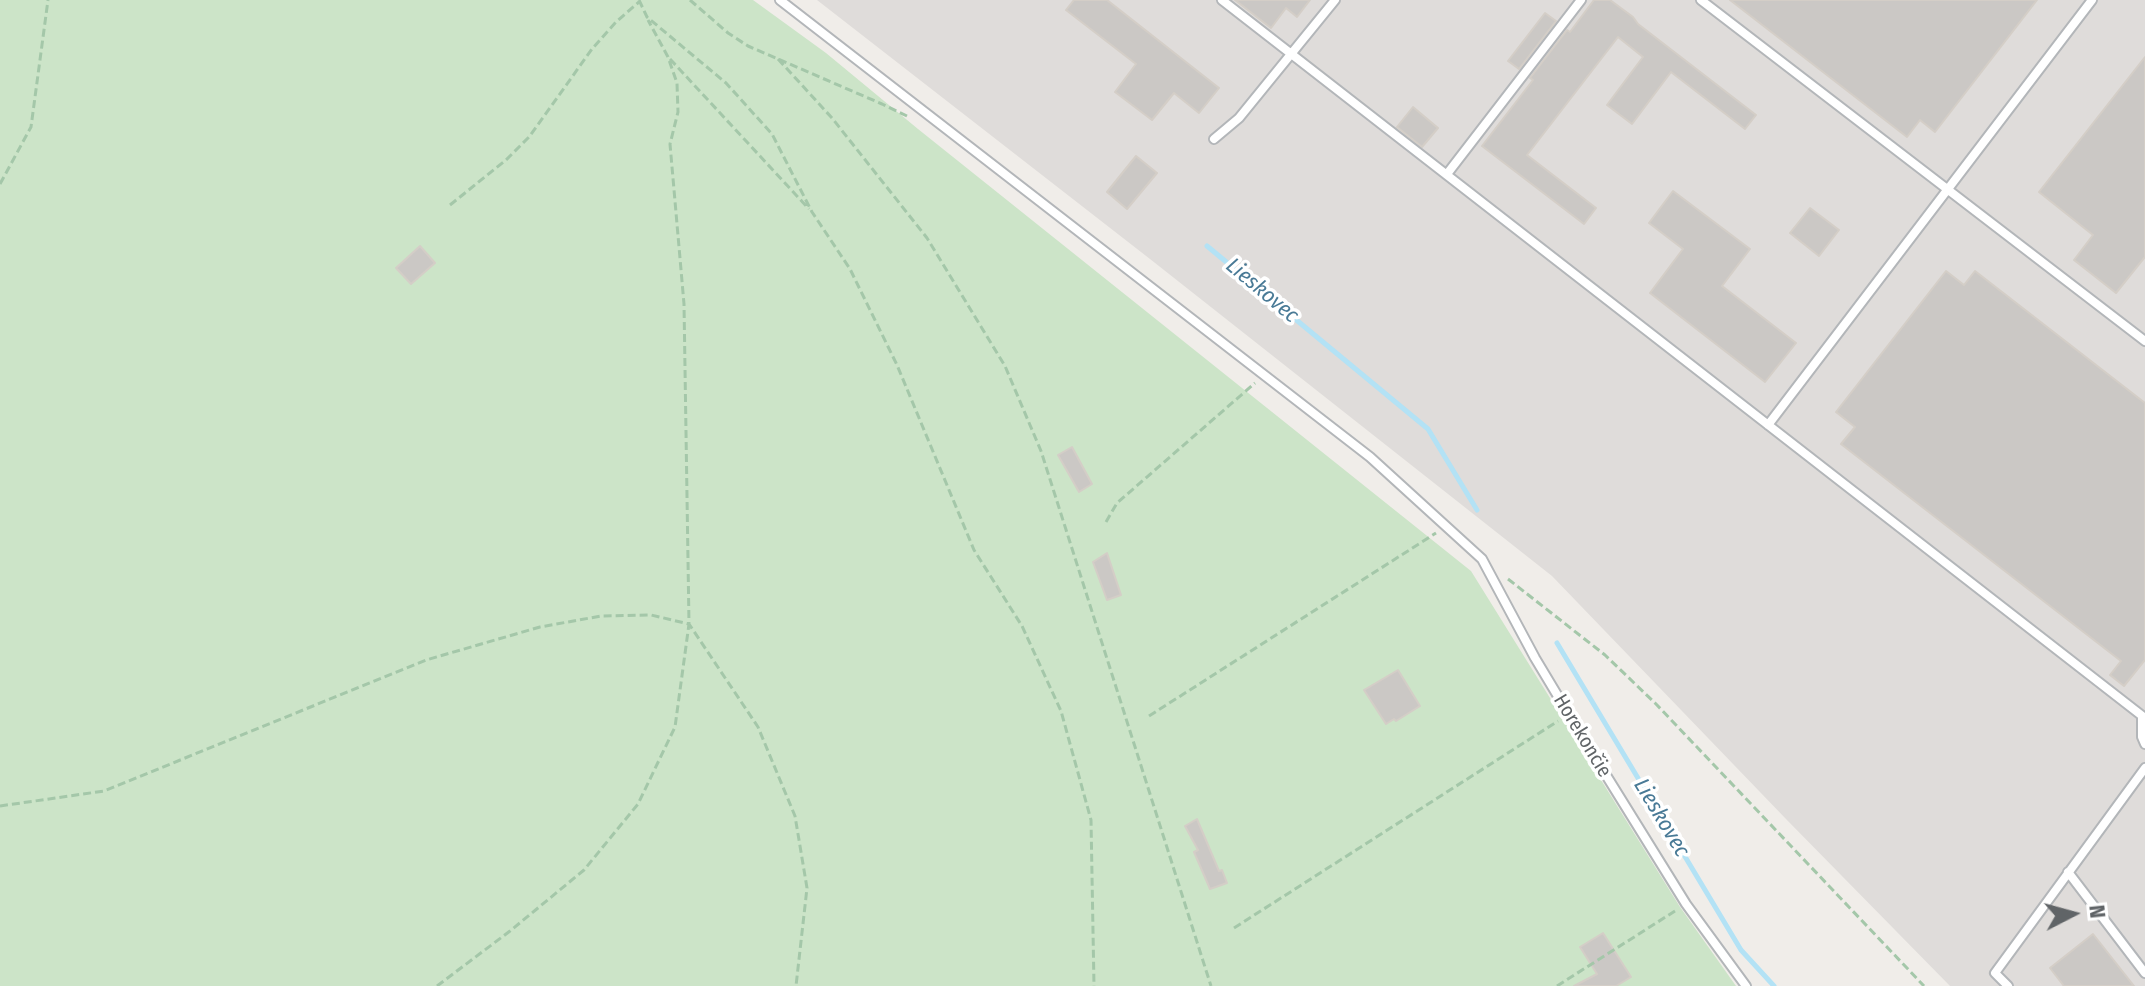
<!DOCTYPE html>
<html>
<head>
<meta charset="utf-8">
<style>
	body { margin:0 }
	#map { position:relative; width:2145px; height:986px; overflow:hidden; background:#f0ede9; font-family:"Fira Sans Condensed",sans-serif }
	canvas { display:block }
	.north { position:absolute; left:2033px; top:874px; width:80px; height:80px; -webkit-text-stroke:6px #fff; paint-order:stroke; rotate:84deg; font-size:22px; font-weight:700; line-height:32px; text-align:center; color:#606467 }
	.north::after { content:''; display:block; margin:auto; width:28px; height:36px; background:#606467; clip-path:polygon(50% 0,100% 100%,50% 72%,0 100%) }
</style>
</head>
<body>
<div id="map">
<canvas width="2145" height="986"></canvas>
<div class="north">N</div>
</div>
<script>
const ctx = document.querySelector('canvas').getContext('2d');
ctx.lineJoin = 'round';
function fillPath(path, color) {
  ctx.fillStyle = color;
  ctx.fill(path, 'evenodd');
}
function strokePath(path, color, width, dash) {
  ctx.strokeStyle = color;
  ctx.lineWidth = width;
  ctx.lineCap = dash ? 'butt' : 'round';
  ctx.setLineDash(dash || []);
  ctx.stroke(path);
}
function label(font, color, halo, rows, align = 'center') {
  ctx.font = font + ' "Fira Sans Condensed",sans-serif';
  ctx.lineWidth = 7;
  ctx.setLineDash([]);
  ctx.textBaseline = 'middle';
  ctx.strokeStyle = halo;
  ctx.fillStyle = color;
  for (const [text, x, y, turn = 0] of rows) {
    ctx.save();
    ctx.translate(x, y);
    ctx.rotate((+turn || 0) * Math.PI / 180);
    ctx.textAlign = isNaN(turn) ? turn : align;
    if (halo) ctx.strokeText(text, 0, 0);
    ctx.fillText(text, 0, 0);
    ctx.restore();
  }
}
fillPath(new Path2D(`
	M817,0H2145V986H1950L1786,819L1552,576L1150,259Z`), '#dfdcda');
fillPath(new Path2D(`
	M0,0H753L826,53L918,129L1471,571L1680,907L1736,986H0Z`), '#cce4c8');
strokePath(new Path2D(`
	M1207,246L1428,429L1477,510
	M1557,643L1741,950L1774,986`), '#b3e2f5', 5);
const building = new Path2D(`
	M1074,0H1107L1219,88L1199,113L1174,93L1152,120L1115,92L1136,64L1066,10Z
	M1235,0H1310L1297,17L1286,8L1271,28Z
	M1594,0H1610L1633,17L1638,24L1756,115L1745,129L1671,72L1632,124L1607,105L1643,57L1618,37L1527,155L1596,208L1584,224L1482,146L1533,80L1530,78L1567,30L1570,32Z
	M1730,0H2037L1935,132L1920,120L1907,137Z
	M1545,13L1556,21L1519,69L1508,61Z
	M2145,57V257L2116,293L2074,260L2093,235L2039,192Z
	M1413,107L1438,128L1422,147L1397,127Z
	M1136,156L1157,173L1127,209L1107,192Z
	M1673,191L1750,249L1722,286L1796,343L1765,382L1650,293L1683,249L1649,223Z
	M1810,208L1839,230L1819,256L1790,233Z
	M420,246L435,263L411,284L396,268Z
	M1946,271L1964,285L1975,271L2145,403V660L2124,686L2110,675L2121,661L1841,444L1855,427L1836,412Z
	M1072,447L1092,484L1079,492L1058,455Z
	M1107,553L1121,595L1107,600L1093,562Z
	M1398,670L1420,706L1396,721L1394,719L1386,724L1364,690Z
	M1197,819L1219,871L1222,870L1227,883L1210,889L1194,852L1198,850L1185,826Z
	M1603,933L1631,977L1616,986H1574L1597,974L1580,947Z
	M2093,934L2134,986H2064L2050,968Z`);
fillPath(building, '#cbc8c5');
strokePath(building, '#d4cec7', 2);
const service = new Path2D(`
	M780,0L1370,457L1482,559L1535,658L1583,738L1686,904L1746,986
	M1222,0L2145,718
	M1701,0L2145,341
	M1214,139L1239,118L1335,0
	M1447,174L1581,0
	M1768,425L2092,0
	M2142,716V737L2145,744
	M2068,872L2145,973
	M2008,986L1995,973L2145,768`);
strokePath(service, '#b3b6b9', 12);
strokePath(new Path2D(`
	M639,0L647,17L726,83L772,134L812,212L850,269L897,365L974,550L1022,626L1061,711L1091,820L1094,986
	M690,0L728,33L748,46L882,104L907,116
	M670,59L809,209
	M778,59L832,118L927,238L1005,366L1041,451L1211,986
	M0,184L31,127L48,0
	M450,205L506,160L529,137L592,49L616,22L639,2
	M1106,522L1117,503L1255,383
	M1508,579L1605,655L1656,704L1924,986
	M1149,716L1436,533
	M0,806L104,791L426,660L540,627L601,616L651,615L689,624L758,727L795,816L807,888L796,986
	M1234,928L1558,721
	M437,986L510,931L584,870L638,804L675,727L689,624L684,304L670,144L678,112L677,83L668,57L648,20
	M1557,986L1675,911`), '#a4c7a9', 3, [8, 4]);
strokePath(service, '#fff', 8);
label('20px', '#606467', '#fff', [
	["Horekončie",1582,736,59]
]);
label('italic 22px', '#497a96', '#fff', [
	["Lieskovec",1262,291,40],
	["Lieskovec",1661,818,59]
]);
</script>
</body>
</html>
